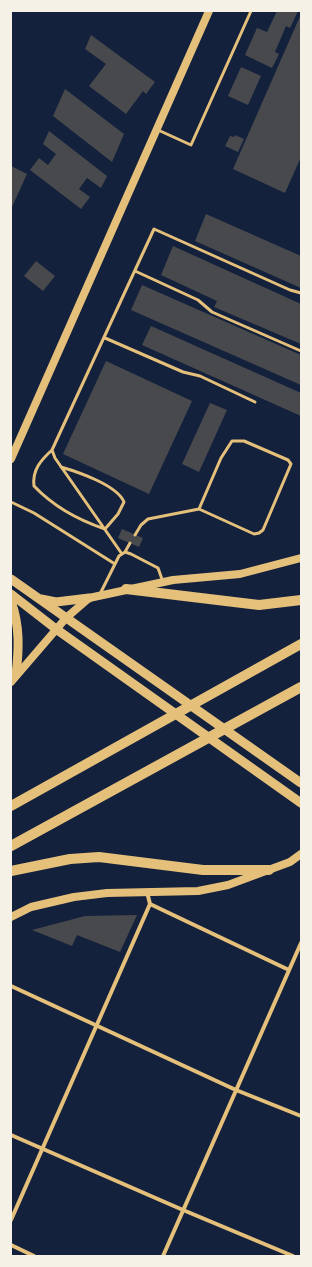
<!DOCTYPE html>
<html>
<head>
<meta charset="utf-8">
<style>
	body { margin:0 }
	#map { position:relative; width:312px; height:1267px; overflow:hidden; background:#14213d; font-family:"Varela Round",sans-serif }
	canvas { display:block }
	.frame { position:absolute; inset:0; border:12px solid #f6f1e7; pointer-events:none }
</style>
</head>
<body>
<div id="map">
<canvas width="312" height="1267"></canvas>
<div class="frame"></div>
</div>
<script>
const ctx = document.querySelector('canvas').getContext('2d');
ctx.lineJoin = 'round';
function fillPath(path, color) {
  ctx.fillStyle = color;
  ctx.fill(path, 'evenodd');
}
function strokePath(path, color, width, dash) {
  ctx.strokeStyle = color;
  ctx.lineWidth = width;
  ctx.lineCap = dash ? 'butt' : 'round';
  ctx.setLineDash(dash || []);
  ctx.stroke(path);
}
fillPath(new Path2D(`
	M277,11H298L290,28L286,26L275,52L279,54L272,68L245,55L257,28L267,32Z
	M301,14V157L285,193L233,169Z
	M91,35L155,82L146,94L143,91L126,114L89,86L106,64L85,49Z
	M241,67L261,76L248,105L228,96Z
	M65,89L124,134L112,162L53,116Z
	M49,131L107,176L101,188L87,178L79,189L90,197L81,209L30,170L39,158L48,165L56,154L43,144Z
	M235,135L244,139L238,152L225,146L230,136L234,137Z
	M11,166L27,174L11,209Z
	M206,214L301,256V288L195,241Z
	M173,246L301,304V344L214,307L217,301L161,275Z
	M36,261L55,276L43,291L24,276Z
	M142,285L301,355V385L131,310Z
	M151,326L301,393V416L142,345Z
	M106,361L192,401L149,494L63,454Z
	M210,403L227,410L199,472L182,464Z
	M122,529L143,538L139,547L118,538Z
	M137,915L120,952L77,935L72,946L32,930L85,916Z`), '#48494c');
strokePath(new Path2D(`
	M158,130L191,145L251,11
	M135,271L198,300L212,312L301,351
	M105,338L183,372L200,376L255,402
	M52,450C41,460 32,470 34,486C54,507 78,520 105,529L118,514L124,502C117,485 78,472 61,467
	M11,502L34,513L115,564
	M135,535L141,525L148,519L199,509L254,534L259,533L263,530L291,464L288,460L244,441H232L221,458L199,509
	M125,552L131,554L158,568L163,582
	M122,554L55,458L52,450L154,229L290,290L301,293
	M100,594L119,556L125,552L130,543`), '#e5c07b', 3);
strokePath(new Path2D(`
	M147,892L150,904
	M150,904L289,970
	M11,986L236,1090L301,1116
	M11,1135L183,1210L293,1256
	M11,1220L150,904
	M11,1245L34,1256
	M163,1256L301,943`), '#e5c07b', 4);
strokePath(new Path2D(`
	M11,459L209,11
	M11,682L66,618L89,598L173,580L240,574L301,558
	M11,917L31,907L74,897L107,893L198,891L228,885L290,862L301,854`), '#e5c07b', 8);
strokePath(new Path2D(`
	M11,579L301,783
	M11,594L56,629L301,803
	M41,599L56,602L89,598
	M11,601C20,626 19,649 16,675`), '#e5c07b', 9);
strokePath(new Path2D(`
	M126,589L259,605L301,600
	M11,806L301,644
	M11,846L301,687
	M11,871L70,859L99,857L203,870H269`), '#e5c07b', 10);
</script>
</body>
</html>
